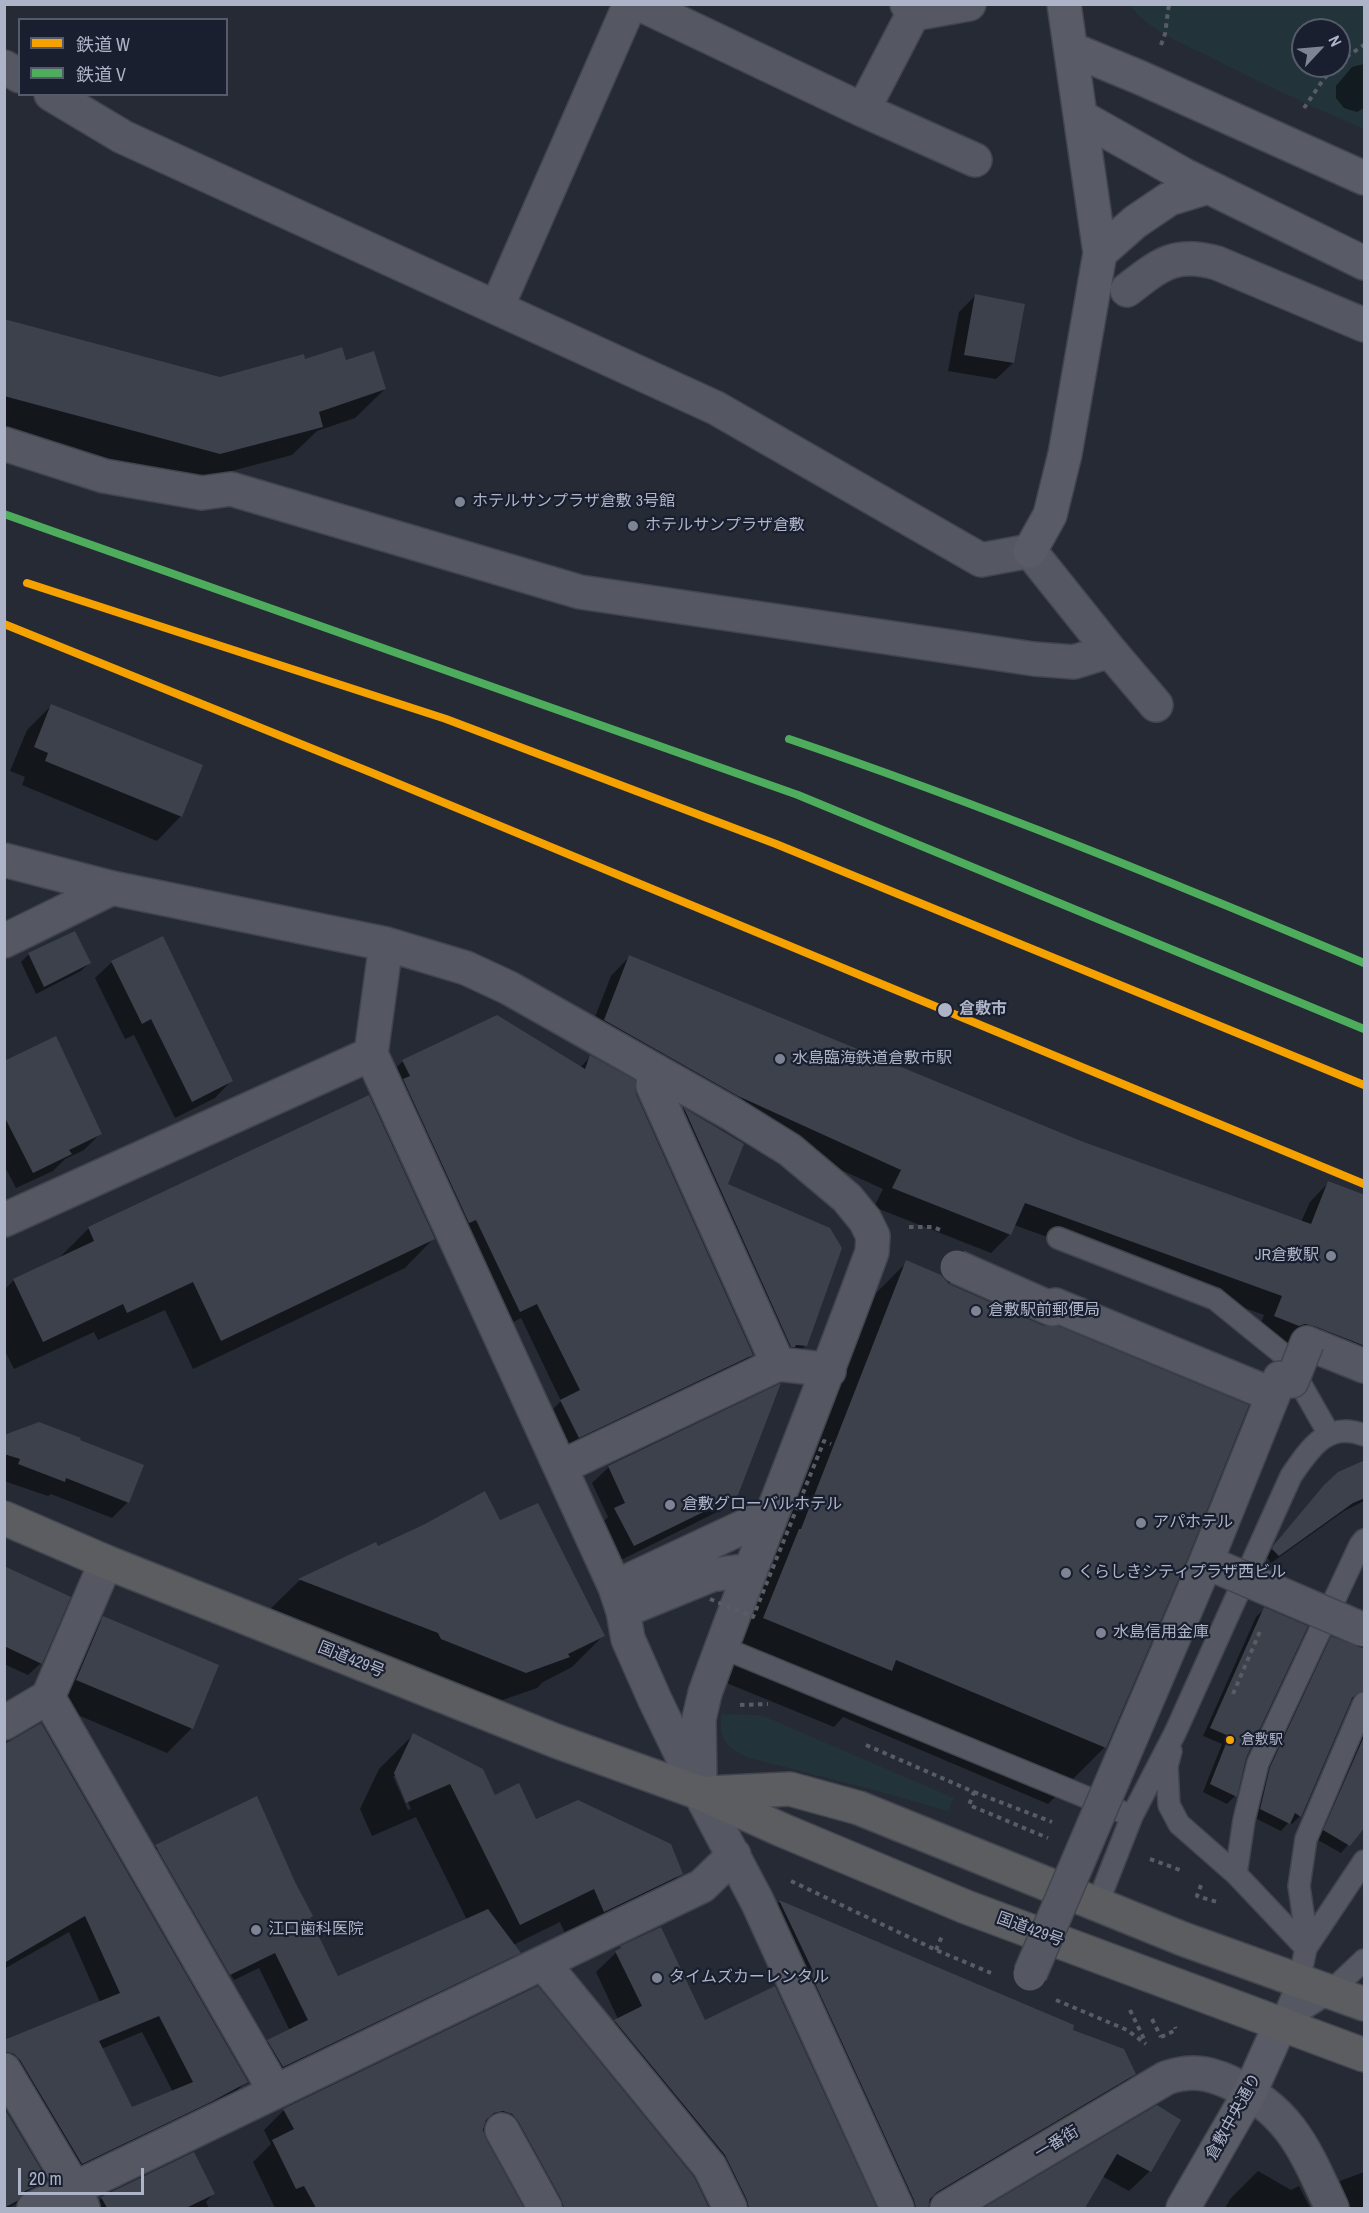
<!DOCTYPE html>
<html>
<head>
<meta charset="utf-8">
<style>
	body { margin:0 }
	#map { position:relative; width:1369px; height:2213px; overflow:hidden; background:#252a34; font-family:"Archivo Narrow","Noto Sans JP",sans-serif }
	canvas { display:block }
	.frame { position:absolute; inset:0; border:6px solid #aeb4c7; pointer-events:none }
	.legend { position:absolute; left:18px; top:18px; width:210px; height:78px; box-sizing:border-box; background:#191f2f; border:2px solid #555b6c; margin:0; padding:8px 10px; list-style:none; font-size:18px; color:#aeb4c7 }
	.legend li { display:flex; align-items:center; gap:12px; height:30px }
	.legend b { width:30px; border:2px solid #555b6c }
	.north { position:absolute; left:1291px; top:18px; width:60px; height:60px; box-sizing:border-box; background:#191f2f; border:2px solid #555b6c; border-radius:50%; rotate:64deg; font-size:16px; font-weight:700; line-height:24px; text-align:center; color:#aeb4c7 }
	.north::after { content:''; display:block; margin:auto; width:21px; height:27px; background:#7e8494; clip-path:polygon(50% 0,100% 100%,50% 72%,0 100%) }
	.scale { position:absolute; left:18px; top:2168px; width:126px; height:27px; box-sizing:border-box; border:3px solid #aeb4c7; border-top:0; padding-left:8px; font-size:18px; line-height:21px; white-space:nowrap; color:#aeb4c7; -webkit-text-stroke:4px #191f2f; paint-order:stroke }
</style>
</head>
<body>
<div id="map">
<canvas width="1369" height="2213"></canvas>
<div class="frame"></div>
<ul class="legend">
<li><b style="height:8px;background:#f5a200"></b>鉄道 W</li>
<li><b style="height:8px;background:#4dad5d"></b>鉄道 V</li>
</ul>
<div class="north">N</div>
<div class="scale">20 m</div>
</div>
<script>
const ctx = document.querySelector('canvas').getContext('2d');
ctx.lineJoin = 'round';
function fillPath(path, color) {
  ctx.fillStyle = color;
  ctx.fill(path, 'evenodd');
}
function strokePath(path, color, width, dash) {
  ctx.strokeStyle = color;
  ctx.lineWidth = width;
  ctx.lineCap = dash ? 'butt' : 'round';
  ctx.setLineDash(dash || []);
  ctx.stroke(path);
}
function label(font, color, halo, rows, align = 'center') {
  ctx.font = font + ' "Archivo Narrow","Noto Sans JP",sans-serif';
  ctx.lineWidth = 4.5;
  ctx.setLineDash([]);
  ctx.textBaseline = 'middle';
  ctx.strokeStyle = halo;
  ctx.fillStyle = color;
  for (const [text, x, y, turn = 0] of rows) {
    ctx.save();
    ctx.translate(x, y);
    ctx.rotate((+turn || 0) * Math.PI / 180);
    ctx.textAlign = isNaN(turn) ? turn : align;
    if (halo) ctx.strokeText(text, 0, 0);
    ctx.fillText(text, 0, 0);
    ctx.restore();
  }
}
fillPath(new Path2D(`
	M1130,5H1364V129C1310,106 1258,82 1206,55C1181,43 1145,28 1130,5ZM1303,30H1339V66H1303Z
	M721,1714L761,1715L954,1798L948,1811L870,1789L749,1758C726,1748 719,1740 721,1714Z`), '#22333a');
fillPath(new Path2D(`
	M1364,64V108L1357,112L1344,108L1336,98V86L1352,67Z
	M975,296L1013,363L996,379L948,371L959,312Z
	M4,321L220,379L304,361L346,362L385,389L355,418L317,431L292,455L190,482L4,433Z
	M51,706L181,816L157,841L22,785L25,777L10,771L27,730Z
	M29,954L89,963L81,971L36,994L21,962Z
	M630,956L1081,1142L1301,1222L1310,1202L1329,1182L1364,1197V1380L1294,1344L1256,1335L1264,1315L1014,1225L1010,1234L991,1253L874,1207L883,1189L718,1114L586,1040L611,976Z
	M112,962L231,1081L215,1098L175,1118L134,1035L125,1039L95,978Z
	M590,1057L752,1355L736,1371L562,1453L545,1417L561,1401L521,1318L504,1327L387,1077L403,1061L580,1068Z
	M4,1063L101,1133L84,1150L65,1159L53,1171L16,1188L4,1165Z
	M368,1097L433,1239L405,1268L193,1369L165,1310L98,1340L94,1332L14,1369L4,1349V1290L14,1280L60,1257L89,1228Z
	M684,1110L742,1144L726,1185L806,1345L789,1362L668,1126Z
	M907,1262L1105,1747L1048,1804L843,1717L834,1727L707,1675L850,1319Z
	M4,1436L78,1441L128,1502L112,1518L51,1494L48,1496L4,1481Z
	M1364,1466V1501L1344,1511L1271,1563L1266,1556L1316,1495L1325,1486Z
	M609,1467L736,1494L719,1511L617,1562L599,1526L608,1517L592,1483Z
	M499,1522L603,1636L572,1667L543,1682L537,1688L494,1703L268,1611L299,1581L375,1544L377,1548Z
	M4,1568L41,1663L28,1675L4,1664Z
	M1264,1609L1245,1757L1235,1796L1227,1804L1203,1792L1222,1744L1203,1736L1256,1617Z
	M104,1618L217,1666L191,1729L167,1753L52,1704L79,1642Z
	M1332,1638L1364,1652V1702L1360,1698L1350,1700L1300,1816L1292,1824L1289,1822L1281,1831L1253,1817L1263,1777L1324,1646Z
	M41,1725L246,2081L230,2098L65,2180L4,2078V2042L100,2002L69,1932L4,1969V1746ZM142,2032L173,2092L132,2109L101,2049Z
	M1364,1726V1825L1341,1853L1316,1839Z
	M413,1735L494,1797L536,1821L681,1874L647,1908L570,1945L560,1922L513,1945L519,1952L503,1968L267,2082L252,2057L268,2041L290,2031L259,1968L234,1980L160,1850H156L232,1981L213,1990L139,1862L155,1846L309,1918L338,1978L467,1920L416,1817L372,1836L360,1809L379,1769ZM393,1776H396L411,1809L408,1810Z
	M779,1902L1072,2026L1071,2031L1134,2074L1115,2093L921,2208H894L761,1921Z
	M660,1929L704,2022L856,2208H721L594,2041L618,2019L596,1972L621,1948Z
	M537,1988L693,2178L708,2208H535L491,2134L482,2131L484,2140L522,2208H275L253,2162L271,2144L264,2130L284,2110Z
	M1157,2107L1150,2171L1129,2191L1102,2176L1083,2208H1040L1054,2201Z
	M4,2110L46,2180L29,2197L8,2208H4Z
	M1258,2171L1291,2190L1299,2186L1310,2208H1225L1231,2198Z
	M1364,2172V2208H1314L1340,2181Z
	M213,2194L206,2202L209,2208H91L102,2198Z`), '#0007');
fillPath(new Path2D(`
	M975,294L1025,304L1014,363L964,355Z
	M4,319L220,377L304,354L305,359L342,347L346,360L374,351L386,389L319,412L323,427L220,454L4,396Z
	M51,704L203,765L182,817L45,761L48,753L34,747Z
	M75,931L91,963L44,987L28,953Z
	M163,936L233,1081L192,1102L151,1019L142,1024L111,961Z
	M629,955L1081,1141L1311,1224L1328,1181L1365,1195V1346L1314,1326L1305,1324L1299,1326L1274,1316L1282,1296L1025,1203L1011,1235L892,1188L901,1170L738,1096L604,1020Z
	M497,1015L585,1069L590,1055L635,1080L636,1094L753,1355L579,1438L560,1400L580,1390L537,1304L520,1312L476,1220L469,1223L403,1079L410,1076L402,1060Z
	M56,1036L102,1134L69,1150L72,1154L33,1173L4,1116V1061Z
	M369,1095L435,1239L221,1341L193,1282L127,1313L123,1304L43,1342L13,1279L94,1241L88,1227Z
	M684,1108L744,1144L728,1184L830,1228L842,1248L807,1346L796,1345L795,1347H791Z
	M906,1260L941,1275L949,1284L1044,1326H1058L1249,1405L1189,1555L1106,1748L896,1660L892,1671L763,1618L799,1529H801Z
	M781,1383L738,1495L634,1546L614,1508L625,1503L608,1466Z
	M39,1422L81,1438L80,1440L144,1465L129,1503L66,1478L65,1482L18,1464L20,1459L4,1454V1435Z
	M1365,1460V1498L1353,1503L1279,1556L1272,1549L1273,1546L1324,1485L1338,1472Z
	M485,1491L500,1520L538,1503L605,1636L568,1654L570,1657L526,1673L441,1639L438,1633L298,1579L376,1542L378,1546L425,1524Z
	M4,1566L71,1597L42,1664L4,1646Z
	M1264,1607L1308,1626L1246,1758L1237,1797L1210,1784L1229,1736L1210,1728Z
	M103,1616L219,1665L193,1729L76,1680Z
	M1331,1636L1365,1649V1691L1357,1693L1352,1698L1301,1817L1295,1813L1290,1824L1260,1809L1270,1767Z
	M41,1723L248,2082L211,2102L82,2164L20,2060L14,2054L4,2051V2040L120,1993L85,1916L4,1963L5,1744ZM159,2016L193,2082L132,2107L99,2041Z
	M413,1733L483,1769L495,1795L519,1783L536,1819L578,1800L671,1844L683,1874L604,1912L594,1889L520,1925L450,1784L406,1803L394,1773Z
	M1365,1734V1827L1350,1846L1323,1830Z
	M257,1796L295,1882L313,1916L310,1918L338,1976L488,1909L521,1953L283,2067L267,2040L308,2020L275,1953L230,1975L155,1845Z
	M779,1900L1074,2025L1073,2030L1124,2049L1136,2074L937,2192L930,2199L928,2208H916L914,2200L809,1970L812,1969Z
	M661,1927L705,2020L775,1986L877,2208H749L747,2200L725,2155L614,2020L642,2006L615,1951L621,1948L620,1946Z
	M538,1986L694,2177L709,2208H564L561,2199L518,2121L512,2114L503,2111L494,2113L486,2120L483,2130L486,2139L524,2208H316L304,2186L296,2189L272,2140L294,2129L283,2109Z
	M1157,2105L1181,2120L1151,2172L1117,2154L1085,2208H983Z
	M4,2108L48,2181L25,2191L17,2201L4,2208Z
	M194,2152L215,2194L186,2208H107L101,2197Z`), '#3d414b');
const lane = new Path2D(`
	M1058,1238L1215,1299L1284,1355L1329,1434
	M721,1647L1132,1816
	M1171,1751L1167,1766L1169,1805L1179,1824L1236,1874L1306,1948L1364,1861
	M1236,1874L1244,1820L1258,1763L1360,1545L1364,1540
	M1097,1905L1132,1816L1175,1733L1291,1476C1309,1450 1327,1420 1364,1435
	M1281,2023L1299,1981L1306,1948V1934L1299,1886L1306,1839L1364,1703
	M1281,2023L1330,1992L1364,1960`);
const street = new Path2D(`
	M640,4L863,110L975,160
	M907,4L913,14L969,4
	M4,67L20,76
	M863,110L913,14
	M1127,290C1160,265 1174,251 1217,263L1364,325
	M497,307L630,4
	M4,444L104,476L202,493L231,489L580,592L1034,659L1074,662L1110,651L1030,551L981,560L716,408L123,137L51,94
	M1110,651L1156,705
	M4,860L112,888L386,944L371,1054
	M4,941L112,888
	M386,944L466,968L509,988L732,1114L790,1150L847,1198L865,1220L873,1236L872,1252C818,1400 758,1545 705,1693L699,1719L700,1783
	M654,1071L653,1086L778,1364
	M4,1220L371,1054L615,1587L623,1611L628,1639L655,1700L700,1793L757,1901L897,2208
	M1307,1343L1364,1366
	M561,1467L778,1364L814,1368L829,1371
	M106,1562L48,1697L275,2091
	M615,1587L771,1514
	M623,1611L711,1575L751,1570
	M4,1723L48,1697
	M543,1963L710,2167L730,2208
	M4,2070L74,2188L83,2208
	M502,2130L545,2208
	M34,2208L702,1886L734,1855
	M947,2208L1166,2078C1190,2070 1207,2072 1229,2082C1291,2111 1305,2150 1332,2208`);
const secondary = new Path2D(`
	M1071,49L1141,78L1364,178
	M1081,117L1184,175L1364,263
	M1100,253L1135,222L1169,199L1208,187
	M1030,551L1050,515L1065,454L1100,253L1064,4
	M1183,2208L1250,2092L1281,2023`);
const highway = new Path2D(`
	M4,1518L106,1562L556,1741L700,1793L782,1830L966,1907L1364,2055
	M708,1793L790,1789L859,1808L1183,1939L1364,2004`);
strokePath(lane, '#41454d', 24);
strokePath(street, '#41454d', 36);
strokePath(secondary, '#41454d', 36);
strokePath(highway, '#424650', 36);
strokePath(new Path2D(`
	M1161,45L1165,34L1169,4
	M1339,62L1364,45
	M1304,108L1323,80L1335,66
	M909,1227H933L943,1231
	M1233,1694L1261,1629
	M740,1705L768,1704
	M866,1745L974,1792L969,1805L1048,1838
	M974,1792L1052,1822
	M1150,1859L1180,1870
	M791,1881L936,1950L991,1973
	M1201,1885L1197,1896L1217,1902
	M936,1950L942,1936
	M1056,2000L1127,2030L1146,2044
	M1130,2010L1145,2041
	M1152,2019L1161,2037
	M1161,2037L1176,2030L1175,2027`), '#585c65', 4, [4.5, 4.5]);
strokePath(lane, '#555862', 21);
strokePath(street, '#555862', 33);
strokePath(secondary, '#595c67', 33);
strokePath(highway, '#5b5d61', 33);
const streetBridge = new Path2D(`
	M957,1267L1052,1309L1055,1305L1273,1395
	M1206,1562L1364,1630
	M1030,1974L1206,1562L1280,1378L1292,1381L1307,1343`);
strokePath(streetBridge, '#41454d', 36, []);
strokePath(new Path2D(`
	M710,1599L753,1617L824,1441L831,1444`), '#585c65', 4, [4.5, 4.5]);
strokePath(streetBridge, '#555862', 33);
strokePath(new Path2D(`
	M27,583L446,719L776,844L1364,1085
	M4,624L370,772L1364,1184`), '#f5a200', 8);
strokePath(new Path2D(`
	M4,514L798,795L1364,1029
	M789,739C984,805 1174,883 1364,963`), '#4dad5d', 8);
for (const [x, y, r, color] of [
	[460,502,6,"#7e8494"],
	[633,526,6,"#7e8494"],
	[945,1010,8,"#aeb4c7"],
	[780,1059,6,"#7e8494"],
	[1331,1256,6,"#7e8494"],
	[976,1311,6,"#7e8494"],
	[670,1505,6,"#7e8494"],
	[1141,1523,6,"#7e8494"],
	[1066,1573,6,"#7e8494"],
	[1101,1633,6,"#7e8494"],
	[1230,1740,5,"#f7a600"],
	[256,1930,6,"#7e8494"],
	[657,1978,6,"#7e8494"]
]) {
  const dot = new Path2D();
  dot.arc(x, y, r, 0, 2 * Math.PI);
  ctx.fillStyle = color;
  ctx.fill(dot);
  strokePath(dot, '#191f2f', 2);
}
label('14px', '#aeb4c7', '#191f2f', [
	["倉敷駅",1241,1740]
], 'left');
label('16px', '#aeb4c7', '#191f2f', [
	["ホテルサンプラザ倉敷 3号館",472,502],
	["ホテルサンプラザ倉敷",645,526],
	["水島臨海鉄道倉敷市駅",792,1059],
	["JR倉敷駅",1319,1256,"right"],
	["倉敷駅前郵便局",988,1311],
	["倉敷グローバルホテル",682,1505],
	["アパホテル",1153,1523],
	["くらしきシティプラザ西ビル",1078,1573],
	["水島信用金庫",1113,1633],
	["江口歯科医院",268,1930],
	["タイムズカーレンタル",669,1978]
], 'left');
label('bold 16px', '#aeb4c7', '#191f2f', [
	["倉敷市",959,1010]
], 'left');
label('16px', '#aeb4c7', '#191f2f', [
	["国道429号",351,1660,22],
	["国道429号",1030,1930,20],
	["倉敷中央通り",1234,2117,-61],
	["一番街",1057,2143,-31]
]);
</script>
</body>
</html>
